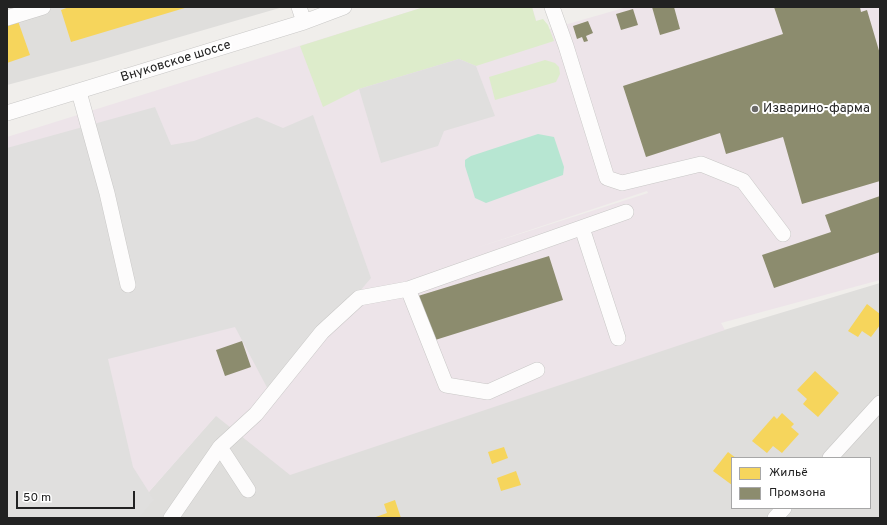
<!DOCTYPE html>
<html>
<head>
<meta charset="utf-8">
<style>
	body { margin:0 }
	#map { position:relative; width:887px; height:525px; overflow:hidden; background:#f0eeeb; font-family:Overpass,sans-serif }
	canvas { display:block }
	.frame { position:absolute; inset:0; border:8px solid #222; pointer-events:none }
	.legend { position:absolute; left:731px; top:457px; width:140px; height:52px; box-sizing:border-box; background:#fff; border:1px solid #a7a7a7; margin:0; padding:5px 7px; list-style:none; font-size:12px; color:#222 }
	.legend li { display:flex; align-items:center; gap:8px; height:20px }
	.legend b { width:20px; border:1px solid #a7a7a7 }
	.scale { position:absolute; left:16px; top:491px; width:119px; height:18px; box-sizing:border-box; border:2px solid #222; border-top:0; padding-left:5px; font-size:12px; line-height:14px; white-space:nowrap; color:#222; -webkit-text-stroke:3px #fff; paint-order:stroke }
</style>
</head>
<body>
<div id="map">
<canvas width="887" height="525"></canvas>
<div class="frame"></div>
<ul class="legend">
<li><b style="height:11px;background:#f6d55c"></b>Жильё</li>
<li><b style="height:11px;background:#8c8c6e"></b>Промзона</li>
</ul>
<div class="scale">50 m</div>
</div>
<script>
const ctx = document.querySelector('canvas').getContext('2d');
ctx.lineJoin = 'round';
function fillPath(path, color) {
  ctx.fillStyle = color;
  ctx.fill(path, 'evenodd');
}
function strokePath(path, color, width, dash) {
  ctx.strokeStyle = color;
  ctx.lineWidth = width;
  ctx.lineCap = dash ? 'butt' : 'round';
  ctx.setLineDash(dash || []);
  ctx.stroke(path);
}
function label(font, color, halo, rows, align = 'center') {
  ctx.font = font + ' Overpass,sans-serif';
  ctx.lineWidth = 4;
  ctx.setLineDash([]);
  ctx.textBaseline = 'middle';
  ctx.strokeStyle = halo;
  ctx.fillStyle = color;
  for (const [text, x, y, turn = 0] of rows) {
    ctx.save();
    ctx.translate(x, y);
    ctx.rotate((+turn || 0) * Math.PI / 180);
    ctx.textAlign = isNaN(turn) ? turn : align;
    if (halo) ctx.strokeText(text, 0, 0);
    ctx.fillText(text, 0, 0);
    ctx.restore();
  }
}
fillPath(new Path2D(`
	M7,7H283L97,61L7,85Z
	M880,283V518H126L216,415L724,330ZM732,458H870V508H732Z`), '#dfdedc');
fillPath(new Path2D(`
	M424,7H532L540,32L627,7H880V280L721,323L725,330L290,475L216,416L126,518H7V137ZM647,191L648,193L476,248Z`), '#ede4e9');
fillPath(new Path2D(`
	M424,7H532L536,21L543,19L548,25L554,41L476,66L459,59L359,89L323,107L300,46Z
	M545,60L555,63L559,67L560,74L556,82L495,100L489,77Z`), '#ddeccb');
fillPath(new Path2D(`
	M538,134L554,137L564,167L563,175L486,203L475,198L465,166V160L471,156Z`), '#b7e6d2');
fillPath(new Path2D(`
	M459,59L476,66L495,116L444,131L438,146L381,163L359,89Z
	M155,107L171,145L194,141L257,117L283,128L313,115L371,278L271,395L235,327L108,359L133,467L154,500L139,518H7V148Z`), '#e0dfde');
fillPath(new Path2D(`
	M69,7H188L71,42L61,10Z
	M18,21L30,55L7,63V25Z
	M867,304L880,314V325L871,337L862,331L858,337L848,331Z
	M815,371L839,393L818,417L803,404L807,399L797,390Z
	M782,413L794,424L791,427L799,434L782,453L773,446L767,453L752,441L774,416L777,419Z
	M504,447L508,458L492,464L488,452Z
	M728,452L736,458H732V485L713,471Z
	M516,471L521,485L501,491L497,478Z
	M395,500L401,518H373L387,513L384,504Z`), '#f6d55c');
fillPath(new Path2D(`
	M652,7H674L680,29L660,35Z
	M774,7H860L861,12L867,10L880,54V181L802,204L783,137L726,154L720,133L646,157L623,86L783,34Z
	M633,9L638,25L621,30L616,14Z
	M588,21L593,33L586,36L588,41L584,42L582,37L577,39L573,26Z
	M880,196V252L774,288L762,255L831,232L825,215Z
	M549,256L563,300L432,341L418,296Z
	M242,341L251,367L225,376L216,350Z`), '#8c8c6e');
const minor = new Path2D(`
	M299,7L304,22
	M552,7L566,46L607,178L622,183L701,164L743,181L783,234
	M7,18L43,7
	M79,92L107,193L128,285
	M7,113L304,22L344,7
	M582,228L618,338
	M537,370L488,392L446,385L408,289L626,212
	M220,447L256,414L322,332L359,298L408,289
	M830,458L880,403
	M171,518L220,447L248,490
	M775,518L784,508`);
strokePath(minor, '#c9c8c7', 16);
strokePath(minor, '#fdfcfc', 15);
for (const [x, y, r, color] of [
	[755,109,4,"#6a6968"]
]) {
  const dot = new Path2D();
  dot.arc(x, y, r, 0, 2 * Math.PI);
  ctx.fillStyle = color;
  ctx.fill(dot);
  strokePath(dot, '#fff', 1.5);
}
label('13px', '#222', '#fff', [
	["Внуковское шоссе",176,62,-17]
]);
label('13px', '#222', '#fff', [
	["Изварино-фарма",763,109]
], 'left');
</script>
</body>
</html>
